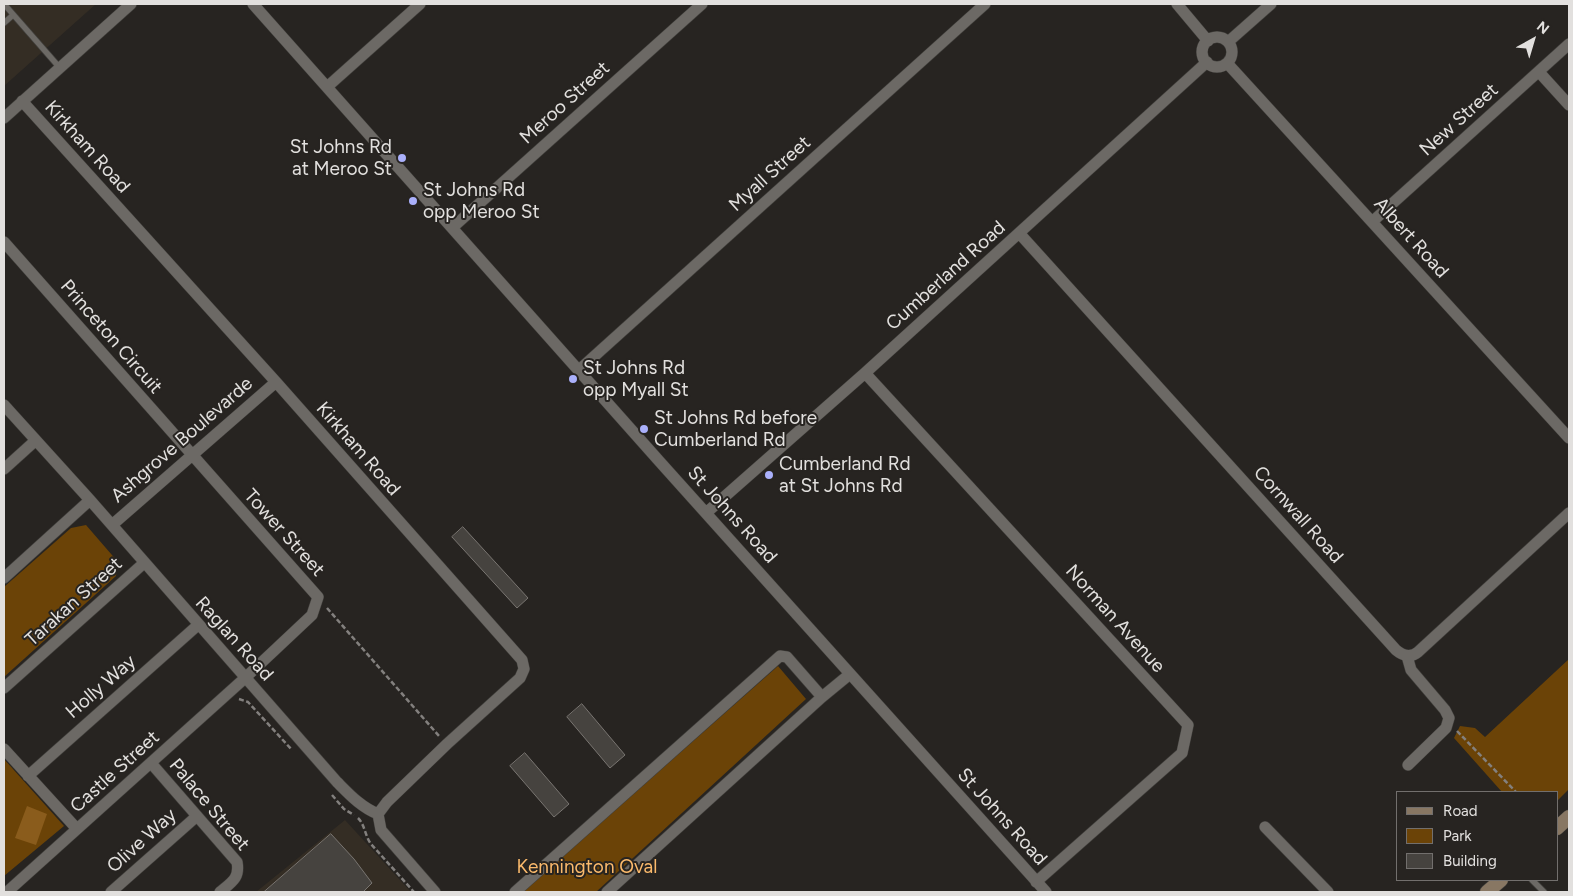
<!DOCTYPE html>
<html>
<head>
<meta charset="utf-8">
<style>
	body { margin:0 }
	#map { position:relative; width:1573px; height:896px; overflow:hidden; background:#272421; font-family:Figtree,sans-serif }
	canvas { display:block }
	.frame { position:absolute; inset:0; border:5px solid #e2e0de; pointer-events:none }
	.legend { position:absolute; left:1396px; top:791px; width:162px; height:90px; box-sizing:border-box; background:#272421; border:1px solid #726f6d; margin:0; padding:6px 9px; list-style:none; font-size:15px; color:#e2e0de }
	.legend li { display:flex; align-items:center; gap:10px; height:25px }
	.legend b { width:25px; border:1px solid #726f6d }
	.north { position:absolute; left:1508px; top:15px; width:50px; height:50px; -webkit-text-stroke:4px #272421; paint-order:stroke; rotate:39deg; font-size:14px; font-weight:700; line-height:20px; text-align:center; color:#e2e0de }
	.north::after { content:''; display:block; margin:auto; width:18px; height:22px; background:#e2e0de; clip-path:polygon(50% 0,100% 100%,50% 72%,0 100%) }
</style>
</head>
<body>
<div id="map">
<canvas width="1573" height="896"></canvas>
<div class="frame"></div>
<ul class="legend">
<li><b style="height:6px;background:#887763"></b>Road</li>
<li><b style="height:14px;background:#6b4307"></b>Park</li>
<li><b style="height:14px;background:#46433f"></b>Building</li>
</ul>
<div class="north">N</div>
</div>
<script>
const ctx = document.querySelector('canvas').getContext('2d');
ctx.lineJoin = 'round';
function fillPath(path, color) {
  ctx.fillStyle = color;
  ctx.fill(path, 'evenodd');
}
function strokePath(path, color, width, dash) {
  ctx.strokeStyle = color;
  ctx.lineWidth = width;
  ctx.lineCap = dash ? 'butt' : 'round';
  ctx.setLineDash(dash || []);
  ctx.stroke(path);
}
function label(font, color, halo, rows, align = 'center') {
  ctx.font = font + ' Figtree,sans-serif';
  ctx.lineWidth = 4;
  ctx.setLineDash([]);
  ctx.textBaseline = 'middle';
  ctx.strokeStyle = halo;
  ctx.fillStyle = color;
  for (const [text, x, y, turn = 0] of rows) {
    ctx.save();
    ctx.translate(x, y);
    ctx.rotate((+turn || 0) * Math.PI / 180);
    ctx.textAlign = isNaN(turn) ? turn : align;
    if (halo) ctx.strokeText(text, 0, 0);
    ctx.fillText(text, 0, 0);
    ctx.restore();
  }
}
fillPath(new Path2D(`
	M4,4H96L4,86Z
	M345,820L411,892H256Z`), '#342d24');
fillPath(new Path2D(`
	M86,525L118,562L116,576L4,677V587L71,528Z
	M1569,659V789L1557,801V792H1502L1454,738L1460,726L1475,728L1485,737Z
	M778,666L806,699L596,892H522Z
	M4,759L64,826L4,876Z`), '#6b4307');
fillPath(new Path2D(`
	M27,806L47,814L36,845L15,838Z`), '#8a5c1c');
const building = new Path2D(`
	M463,527L528,598L517,608L452,537Z
	M582,704L625,755L610,768L567,717Z
	M525,753L569,804L554,817L510,766Z
	M331,834L354,859L372,883L363,892H264Z`);
fillPath(building, '#46433f');
strokePath(building, '#797571', 1);
const service = new Path2D(`
	M4,4L60,68
	M4,23L13,15
	M1532,880L1544,892`);
const minor = new Path2D(`
	M253,4L660,462L1046,892
	M1177,4L1208,41
	M1202 52a15 15 0 1 1 30 0a15 15 0 1 1-30 0Z
	M1228,42L1271,4
	M1227,63L1569,438
	M1539,72L1569,105
	M327,87L420,4
	M22,101L276,382L522,660L524,669L520,678L447,744L387,802L378,814
	M4,118L131,4
	M1373,221L1569,44
	M452,228L702,4
	M1019,233L1396,650C1403,656 1411,658 1418,652L1569,513
	M4,242L318,597L312,615L245,678L7,892
	M579,370L985,4
	M865,373L1188,725L1182,753L1036,882
	M4,405L90,500L337,782C350,795 361,807 378,814L381,830L435,892
	M4,469L35,441
	M706,513L865,373L1207,62
	M112,525L276,382
	M4,578L90,500
	M1407,656L1411,670L1445,710L1449,718L1446,728L1408,765
	M4,688L144,563
	M4,749L77,829
	M151,763L237,862C240,878 232,882 220,892
	M28,776L198,625
	M1265,827L1328,892
	M111,892L197,816
	M515,892L780,656L787,657L822,697
	M607,892L822,697L850,674`);
const secondary = new Path2D(`
	M1557,828L1569,817
	M1487,892L1501,880`);
strokePath(service, '#42403d', 7);
strokePath(minor, '#42403d', 12);
strokePath(secondary, '#42403d', 15);
strokePath(new Path2D(`
	M327,608L439,736
	M239,699L248,702L292,750
	M1457,731L1516,792
	M332,795L344,809L354,815
	M73,808L79,806
	M358,818C365,825 365,836 371,844L414,892`), '#83807e', 2.5, [5, 2.5]);
strokePath(service, '#6c6965', 5.5);
strokePath(minor, '#6c6965', 11);
strokePath(secondary, '#887763', 14);
for (const [x, y, r, color] of [
	[402,158,5,"#aab0fb"],
	[413,201,5,"#aab0fb"],
	[573,379,5,"#aab0fb"],
	[644,429,5,"#aab0fb"],
	[769,475,5,"#aab0fb"]
]) {
  const dot = new Path2D();
  dot.arc(x, y, r, 0, 2 * Math.PI);
  ctx.fillStyle = color;
  ctx.fill(dot);
  strokePath(dot, '#272421', 2);
}
label('19px', '#e2e0de', '#272421', [
	["Meroo Street",565,103,-42],
	["New Street",1459,120,-42],
	["Kirkham Road",87,147,48],
	["Myall Street",770,174,-42],
	["Albert Road",1411,238,48],
	["Cumberland Road",946,276,-42],
	["Princeton Circuit",111,337,49],
	["Ashgrove Boulevarde",182,440,-41],
	["Kirkham Road",358,449,49],
	["St Johns Road",732,515,48],
	["Cornwall Road",1298,515,48],
	["Tower Street",284,533,48],
	["Tarakan Street",74,602,-42],
	["Norman Avenue",1115,619,48],
	["Raglan Road",234,639,48],
	["Holly Way",101,687,-41],
	["Castle Street",115,772,-42],
	["Palace Street",209,805,50],
	["St Johns Road",1002,817,48],
	["Olive Way",142,841,-42]
]);
label('19px', '#e2e0de', '#272421', [
	["St Johns Rd",392,147,"right"],
	["at Meroo St",392,169,"right"],
	["St Johns Rd",423,190],
	["opp Meroo St",423,212],
	["St Johns Rd",583,368],
	["opp Myall St",583,390],
	["St Johns Rd before",654,418],
	["Cumberland Rd",654,440],
	["Cumberland Rd",779,464],
	["at St Johns Rd",779,486]
], 'left');
label('19px', '#fbba6c', '#272421', [
	["Kennington Oval",587,867]
]);
</script>
</body>
</html>
